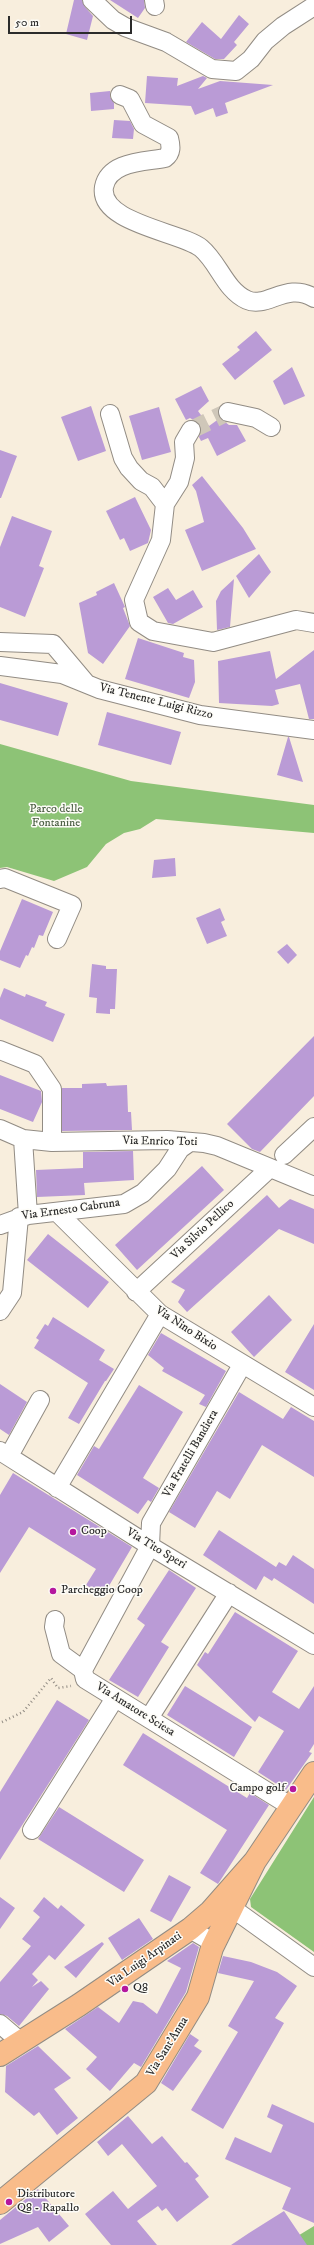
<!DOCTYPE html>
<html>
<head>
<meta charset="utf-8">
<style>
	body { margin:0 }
	#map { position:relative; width:314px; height:2245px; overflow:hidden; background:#f8eedd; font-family:"IM FELL DW Pica",serif }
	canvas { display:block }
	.scale { position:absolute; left:8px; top:16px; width:124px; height:18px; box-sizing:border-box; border:2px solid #2b2b2b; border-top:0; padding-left:5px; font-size:12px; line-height:14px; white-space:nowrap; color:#2b2b2b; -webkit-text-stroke:3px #fdfcf7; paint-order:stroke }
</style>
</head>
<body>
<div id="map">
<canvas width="314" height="2245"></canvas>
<div class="scale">50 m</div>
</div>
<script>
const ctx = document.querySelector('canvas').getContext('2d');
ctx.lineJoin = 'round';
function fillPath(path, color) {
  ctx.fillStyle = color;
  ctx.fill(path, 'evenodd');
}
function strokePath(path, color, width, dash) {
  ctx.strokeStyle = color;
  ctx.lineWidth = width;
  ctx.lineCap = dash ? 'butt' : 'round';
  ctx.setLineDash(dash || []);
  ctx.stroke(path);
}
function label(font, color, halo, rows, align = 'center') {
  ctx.font = font + ' "IM FELL DW Pica",serif';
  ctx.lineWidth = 3;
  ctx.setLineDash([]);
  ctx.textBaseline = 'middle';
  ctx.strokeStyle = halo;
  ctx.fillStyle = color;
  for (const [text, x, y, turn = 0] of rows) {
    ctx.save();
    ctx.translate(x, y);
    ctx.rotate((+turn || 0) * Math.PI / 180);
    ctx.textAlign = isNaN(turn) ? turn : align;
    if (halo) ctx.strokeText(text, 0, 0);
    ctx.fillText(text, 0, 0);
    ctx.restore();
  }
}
fillPath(new Path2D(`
	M0,744L131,781L314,805V833L156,819L140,829L124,833L106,844L87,867L54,881L7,867L0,868Z
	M314,1797V1952L251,1907L250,1899Z
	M314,2226V2245H283Z`), '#8dc376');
fillPath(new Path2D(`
	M74,0H82L85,7L93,16L87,40L66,34Z
	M110,0H144L145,8L138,18Z
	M239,15L249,24L234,42L237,45L224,59H215L186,42L202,22L221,39Z
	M147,76L178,78L177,86L203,76L207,78L198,89L220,81L273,85L225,103L228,113L216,117L213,108L195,115L191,106L145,103Z
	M110,91V97L114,103V109L91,111L90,93Z
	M114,120L130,121L134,129L133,139L112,138Z
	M256,331L272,350L235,380L222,364L240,350L237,347Z
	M292,367L305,396L284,405L273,381Z
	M201,386L209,401L198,411L209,426L220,418L229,425H237L246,441L217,456L208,438L201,441L199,437L201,430L200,424L190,418L186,420L175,399Z
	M91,406L106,451L78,461L61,417Z
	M159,407L171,452L142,460L129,416Z
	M0,450L17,456L1,498H0Z
	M202,476L243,528L256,549L202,571L185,530L204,522L196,491L192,485Z
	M135,497L151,530L148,543L130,551L124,538L120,540L106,511Z
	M12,516L52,531L39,566L44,568L25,617L0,607V547Z
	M259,554L271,572L249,598L236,576Z
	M234,579L230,627L217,630L216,601L221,591Z
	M114,583L125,607L123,608L130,626L103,664L88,653L79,603L97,595L96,592Z
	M168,588L176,600L193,590L203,607L173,624L168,623L153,597Z
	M138,638L184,653L183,657L194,660L195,682L189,698L125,679Z
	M314,650V719H309L300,684L275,690L279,704L272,706L219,703L218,661L270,651L276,679Z
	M0,683L68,703L58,736L0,720Z
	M107,712L181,732L171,765L98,745Z
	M288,737H289L303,782L277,775Z
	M175,858L176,876L152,878L154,860Z
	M22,899L53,912L43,936L39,935L34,948L32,947L28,956L26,955L20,968L0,960V951Z
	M220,908L225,920L221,922L227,936L207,944L196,918Z
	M287,944L297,955L288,964L277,952Z
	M92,964L106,966V969H117L115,1009H110V1014L96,1013L97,998L89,997Z
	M4,988L25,997L26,994L47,1002L45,1006L65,1014L53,1042L0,1019V998Z
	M314,1036V1096L260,1152L252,1149L227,1124Z
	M0,1075L41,1091L42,1102L33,1122L0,1109Z
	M106,1083L107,1086L127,1085L128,1112H131L132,1130L62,1131V1088H82V1084Z
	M133,1151L134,1180L84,1183L85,1195L37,1197L36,1170L83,1168V1152Z
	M202,1166L224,1190L137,1270L115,1245Z
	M267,1195L279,1208L290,1199L314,1209V1244L279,1229L187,1312L178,1302L185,1290L171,1282Z
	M48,1234L109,1282L88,1308L27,1260Z
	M269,1295L292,1320L254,1357L231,1332Z
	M53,1317L105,1350L99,1360L114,1369L106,1381H105L79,1424L68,1418L88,1383L34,1348L39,1340L36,1338L45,1324L48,1326Z
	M314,1324V1390L285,1372Z
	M161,1333L226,1371L206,1407L199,1404L205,1395L162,1371L164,1368L148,1355Z
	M0,1384L27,1402L9,1435L0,1429Z
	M139,1385L183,1412L143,1478L159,1488L151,1502L148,1500L138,1514L77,1475L94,1446L99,1449Z
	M239,1392L283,1419L291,1407L314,1421V1477L262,1445L230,1499L217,1491L195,1528L169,1512Z
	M13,1473L132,1547L103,1596L86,1585L96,1569L29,1527L0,1573V1495Z
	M219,1530L276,1567L279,1562L286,1566L293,1555L314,1569V1604L274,1578L272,1581L264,1576L256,1590L203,1555Z
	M169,1570L196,1588L161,1642L169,1647L138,1697L109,1680L145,1625L137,1619Z
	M235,1612L298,1651L272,1692L299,1709L314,1686V1744L309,1752L312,1753L286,1790L258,1772L284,1731L259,1716L255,1722L197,1665L205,1652L208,1654Z
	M185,1686L252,1727L234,1757L167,1715Z
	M57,1700L89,1720L0,1860V1792Z
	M143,1733L247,1798L250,1793L269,1805L218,1884L200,1873L227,1830L123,1765Z
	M59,1807L144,1860L124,1892L38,1839Z
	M169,1875L191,1887L171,1922L150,1911Z
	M0,1897L15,1908L0,1929Z
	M44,1897L58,1909L61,1905L85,1925L55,1960L49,1955L32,1974L38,1980L32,1987L41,1981L49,1989L19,2026L7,2016L0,2014V1982L31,1946L22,1939L40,1917L33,1911Z
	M139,1918L153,1939L122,1960L108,1938Z
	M102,1942L104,1944L76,1978L64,1967Z
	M193,1943L199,1947L186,1992L141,2067L134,2063L110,2091L86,2069L97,2057L65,2029L98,2007L119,2023L133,2001L143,2003L157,2014L181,1968L167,1961Z
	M223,1956L251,1962L277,1972L297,1986L275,2018L284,2023L223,2129L191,2110L238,2032L228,2026L254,1981L218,1973Z
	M190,2034L199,2040L194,2046L202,2051L173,2091L161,2083Z
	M38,2046L71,2078L54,2089L78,2118L57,2135L39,2112L34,2116L5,2092L6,2066Z
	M272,2104L314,2123V2223L282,2209L291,2188L225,2159L235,2137L271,2153L283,2125L267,2117Z
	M128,2116L152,2144L162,2136L185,2163L187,2162L199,2176L195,2179L209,2197L177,2222L166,2208L162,2211L158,2206L137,2221L157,2245H111L85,2214L113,2191L128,2209L157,2186L122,2144L108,2156L97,2142Z
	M38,2189L69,2226L49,2242L38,2227L0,2244V2220Z
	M284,2211L307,2245H231L249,2233Z`), '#ba9bd6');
strokePath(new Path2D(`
	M191,430L228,412`), '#cfc7b9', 18, [18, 9]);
const minor = new Path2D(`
	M92,0L113,20L125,27L166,42L212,69L236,71L251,59L265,41L283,26L314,6
	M154,0L155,6
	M120,95L130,99L143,124L169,138C171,146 172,153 165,158C145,162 109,161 104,187C98,223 181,232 201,248C219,263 225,290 247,300C267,309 287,281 314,298
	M228,412L256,418L271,427
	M110,414L123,458L129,468L141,481L152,487L165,504
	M191,430L184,442L185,458L179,482L165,504L161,540L134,600L139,622L153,631L213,642L296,620L314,623
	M0,642L53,644L85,682
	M0,666L62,674L99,689L200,715L314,730
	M0,879L5,878L72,905L57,939
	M0,1050L35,1064L52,1089V1142
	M0,1129L23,1139L52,1142L167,1140L204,1143L217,1146L314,1186
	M23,1139L28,1215
	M284,1155L314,1127
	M57,1212L160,1314L314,1407
	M0,1225L28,1215L124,1204L143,1193L167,1169L180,1149L190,1142
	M136,1292L270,1168
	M0,1311L12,1293L19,1217
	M242,1365L151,1523L150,1546L83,1670L85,1679L292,1807
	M0,1451L150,1546L314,1645
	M9,1456L40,1400
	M57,1488L160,1314
	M55,1620L54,1627L61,1654L83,1670
	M149,1718L229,1593
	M32,1830L115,1698
	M232,1908L314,1967
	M190,1929L209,1940L212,1948
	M0,2024L21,2042`);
const major = new Path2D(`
	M0,2055L79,2005L190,1929L211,1911L255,1861L314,1773
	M0,2203L146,2083L198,1997L212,1948L255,1861`);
strokePath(minor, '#928c84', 20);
strokePath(major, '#928c84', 24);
strokePath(new Path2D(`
	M2,1722L23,1712L51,1678L58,1688L71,1686`), '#928c84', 2.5, [1, 3]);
strokePath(minor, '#fff', 18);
strokePath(major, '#f9bc8a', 22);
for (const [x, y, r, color] of [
	[73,1532,4,"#b5179e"],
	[53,1591,4,"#b5179e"],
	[293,1789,4,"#b5179e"],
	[125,1989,4,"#b5179e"],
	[9,2202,4,"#b5179e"]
]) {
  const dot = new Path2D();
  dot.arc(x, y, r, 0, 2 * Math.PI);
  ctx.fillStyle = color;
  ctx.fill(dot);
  strokePath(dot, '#fdfcf7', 1.5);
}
label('12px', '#2b2b2b', '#fdfcf7', [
	["Via Tenente Luigi Rizzo",156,702,14],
	["Via Enrico Toti",160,1142,1],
	["Via Ernesto Cabruna",71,1210,-8],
	["Via Silvio Pellico",203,1230,-43],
	["Via Nino Bixio",186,1329,33],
	["Via Fratelli Bandiera",191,1454,-60],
	["Via Tito Speri",156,1549,31],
	["Via Amatore Sciesa",135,1710,32],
	["Via Luigi Arpinati",145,1960,-35],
	["Via Sant'Anna",168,2047,-58]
]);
label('12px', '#4d6045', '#fdfcf7', [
	["Parco delle",56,810],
	["Fontanine",56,824]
]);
label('12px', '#2b2b2b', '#fdfcf7', [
	["Coop",81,1532],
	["Parcheggio Coop",61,1591],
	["Campo golf",285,1789,"right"],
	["Q8",133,1989],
	["Distributore",17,2195],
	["Q8 - Rapallo",17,2209]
], 'left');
</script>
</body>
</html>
